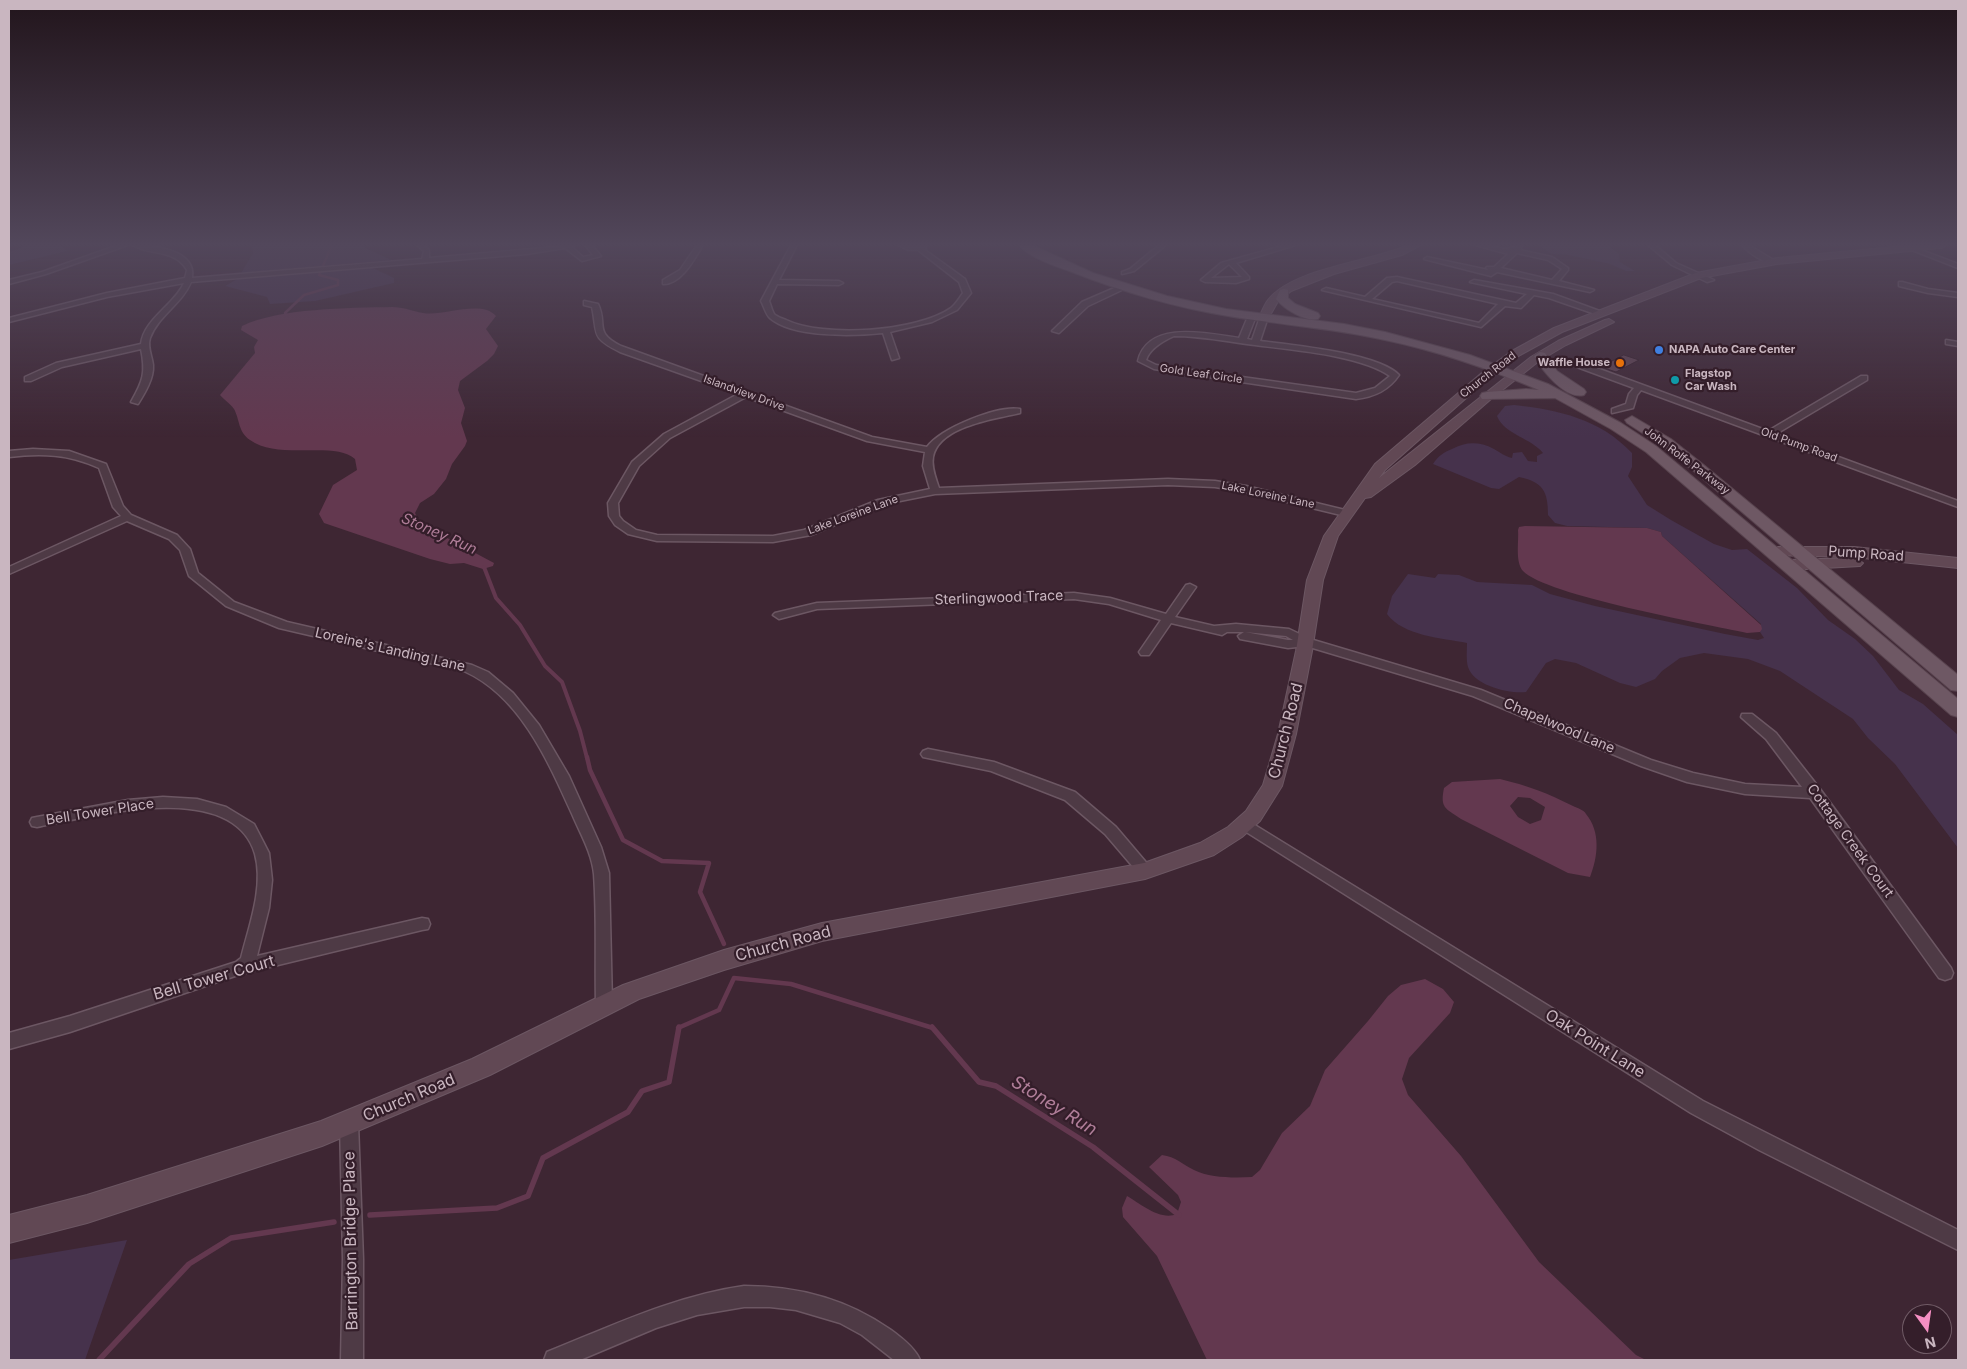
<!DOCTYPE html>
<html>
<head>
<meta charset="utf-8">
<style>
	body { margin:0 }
	#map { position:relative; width:1967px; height:1369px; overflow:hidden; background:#3e2633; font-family:Inter,sans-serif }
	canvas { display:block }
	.frame { position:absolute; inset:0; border:10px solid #c9b6c0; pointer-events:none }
	.north { position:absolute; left:1902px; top:1304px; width:50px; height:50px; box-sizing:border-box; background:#341e2a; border:1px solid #705b66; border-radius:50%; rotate:166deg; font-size:14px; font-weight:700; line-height:20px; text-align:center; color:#c9b6c0 }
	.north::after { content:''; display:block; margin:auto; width:18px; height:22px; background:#f58fc3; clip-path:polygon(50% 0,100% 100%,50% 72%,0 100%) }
</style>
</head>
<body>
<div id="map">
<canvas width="1967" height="1369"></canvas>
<div class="frame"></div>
<div class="north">N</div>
</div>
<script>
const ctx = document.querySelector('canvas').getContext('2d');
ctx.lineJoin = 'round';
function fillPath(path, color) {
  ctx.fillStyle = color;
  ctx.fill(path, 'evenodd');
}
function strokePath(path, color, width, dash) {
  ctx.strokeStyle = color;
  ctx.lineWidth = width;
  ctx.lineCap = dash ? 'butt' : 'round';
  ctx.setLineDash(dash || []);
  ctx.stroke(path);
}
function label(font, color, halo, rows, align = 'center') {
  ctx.font = font + ' Inter,sans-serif';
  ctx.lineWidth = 4.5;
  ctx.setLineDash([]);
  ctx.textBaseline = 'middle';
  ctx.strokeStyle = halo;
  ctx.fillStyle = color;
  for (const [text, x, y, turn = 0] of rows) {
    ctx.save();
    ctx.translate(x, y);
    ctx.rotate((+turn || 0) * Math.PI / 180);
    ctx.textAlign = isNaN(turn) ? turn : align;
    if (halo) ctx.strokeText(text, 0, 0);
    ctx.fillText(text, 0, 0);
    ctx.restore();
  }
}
fillPath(new Path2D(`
	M27,245H60L68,251L9,265V252Z
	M252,245H360L391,260L241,273L253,253Z
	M1538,245H1608L1619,254L1620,262L1635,271H1626L1610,264L1568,255L1551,254Z
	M371,267L394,278V283L315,301L270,304L267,297L225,286L239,278Z
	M1514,405C1559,410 1600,419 1632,453V467L1628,476L1647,505L1671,520L1714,544L1732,550L1747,549L1797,588L1828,620L1855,639L1873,656L1899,690L1923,704L1958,735V848L1895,764L1868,738L1853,719L1780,671L1748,659L1704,653L1680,658L1662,671L1655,679L1636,687L1620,683L1576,663L1555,659L1546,663L1526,692C1510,694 1474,686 1468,667C1466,660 1467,650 1467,643C1442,638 1403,636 1387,614L1392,596L1408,574L1435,578L1438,574L1459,575L1477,582L1532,585L1550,594L1595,606L1725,634L1758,640L1764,638L1760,632L1761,624L1662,536L1661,532L1647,528L1567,526L1555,523L1548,515C1548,491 1543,482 1519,477L1499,489L1491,488L1433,464C1438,456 1444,452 1452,449C1466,442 1478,441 1494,449C1501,453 1504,456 1512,458L1513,453L1522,452L1528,461L1537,462V456L1543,453C1531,438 1505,435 1497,416L1505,406Z
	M127,1240L85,1360H9V1260Z`), '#46324c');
fillPath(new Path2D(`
	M392,307C403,307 412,311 423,313C442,317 481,299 496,316L486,329L498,346L494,354L487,361L460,381L458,390L465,408L461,423L467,441L465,446L452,464L446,479L434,494L420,503L415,513L421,524L494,563L493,566L483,569L464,563L450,564L430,559L324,523L319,514L333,485L357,470L355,459C335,440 279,461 250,440C238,432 240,420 234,409C231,404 224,400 220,395L255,353L254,347L258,340L241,330L242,326C279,308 349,308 392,307Z
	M1525,526L1647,528L1661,532L1662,536L1761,625L1762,629L1760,632L1747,633C1706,624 1545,595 1523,571C1515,562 1519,541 1518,530L1519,527Z
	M1500,779C1529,786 1547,793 1573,806C1577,808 1584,810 1586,814C1601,832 1598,857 1590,877L1568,873L1461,819C1445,808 1440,808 1444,788L1452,782ZM1518,797L1530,798L1545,807L1541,820L1530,824L1518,817L1510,806Z
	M1425,979L1443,989L1454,1002L1450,1013L1409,1058L1402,1079L1408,1095L1461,1156L1539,1262L1636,1355L1646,1360H1207L1157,1256L1123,1217L1122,1208L1127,1196C1141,1204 1160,1221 1177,1214L1181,1202L1178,1195L1149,1167L1162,1155C1176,1157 1182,1164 1194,1170C1210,1178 1234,1178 1252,1177L1260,1170L1282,1133L1310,1106L1325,1070L1368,1021L1388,996L1401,985Z`), '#63384f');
strokePath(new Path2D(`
	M287,316L285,313L304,295L338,285V280L319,275L332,245`), '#63384f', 2.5);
strokePath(new Path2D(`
	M484,567L496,598L520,625L545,666L562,682L580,731L587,758`), '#63384f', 4);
strokePath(new Path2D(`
	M587,757L590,770L623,840L662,861L709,863L700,892L724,944
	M678,1028L719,1010L734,978L791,984L933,1028`), '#63384f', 4.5);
strokePath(new Path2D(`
	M932,1027L979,1082L996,1086L1093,1147L1179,1215
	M370,1215L497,1208L528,1196L543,1158L628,1112L642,1091L669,1082L679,1027
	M99,1360L189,1264L231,1238L334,1222`), '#63384f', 5.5);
const building = new Path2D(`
	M1624,355L1639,360L1616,372L1601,367Z`);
fillPath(building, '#5e4251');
strokePath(building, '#36202c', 1);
const minor = new Path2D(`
	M118,245H128L46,274L9,284V280L42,272Z
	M132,245C152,245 197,249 192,278L422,259L424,251L417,245H424L429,250V258L576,245L572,247L583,257L593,255L585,245H592L601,256L582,261L565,248L527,254L191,282C182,304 158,316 150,338C147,347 152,356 153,365C154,378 145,393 138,404L131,402C143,381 146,373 141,349L62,367L31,381H25V377L56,363L141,344C144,319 174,305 184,283L107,297L9,322V318L107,293L185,278L187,270C174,248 150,256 132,245Z
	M697,245H703C695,258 681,285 663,284V280L680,270Z
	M791,245H797L779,280L839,281L843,283L839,285L777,284L769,301C771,305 772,312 775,315C778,317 783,319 786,320C824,338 916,332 951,308C956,304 960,297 963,293L959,282L918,250H908L898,245H926L925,250L965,279L971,293L957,310L932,322L890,332L899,358L892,360L883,333C854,336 793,338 770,318C766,315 764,306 761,301Z
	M1159,245H1166L1134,271L1122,274V272L1130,269Z
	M1285,245H1296L1236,263L1249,277V279L1236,283L1205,282L1201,280L1221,263ZM1229,264L1242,277L1211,278Z
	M1475,245H1487L1505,249L1523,245L1520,250L1552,257L1568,268V270L1559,281L1594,290L1590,292L1497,272L1491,276L1424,259L1427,257L1488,270L1486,268L1487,267H1494L1508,254ZM1517,253L1548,260L1562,269L1552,280L1501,268Z
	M1648,245H1655L1676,263L1714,280L1707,282L1672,265Z
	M1742,245H1749L1775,261C1766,266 1748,252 1742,245Z
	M1899,245H1908L1958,264V268Z
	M1397,277L1516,303L1527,294L1470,282L1474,280L1553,294L1605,313L1598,315L1549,298L1534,295L1521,308L1505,306L1481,327L1322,290L1326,288L1365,297L1387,278ZM1397,281L1498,304L1479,323L1372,299L1392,282Z
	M1902,282L1928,289L1958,293V297L1928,293L1899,286V282Z
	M1119,286L1126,288L1088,306L1059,333L1052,331L1082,302Z
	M584,301L598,304C608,325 593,332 621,346L872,437L927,447C941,428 998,405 1020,409V413C995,419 939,426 933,457C931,467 936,479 939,488L1168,479L1215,481L1246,486L1349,511L1350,513L1345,516L1246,492L1215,487L1168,485L935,494L885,504L811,535L773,542L657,541L628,534L615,525L609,516L608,503L632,462L664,434L738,394L620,352C590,337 598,335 592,307L584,305ZM746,397L867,441L925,452L923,466L930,489L878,500L804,530L773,536L657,535L636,530L623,521L619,516L618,503L639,466L670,438Z
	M1249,314L1256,316L1247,339L1252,340L1260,317L1264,315L1268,317L1260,341C1291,345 1378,353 1399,375C1389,390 1374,397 1356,399L1154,369L1138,361C1148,319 1210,334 1239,338ZM1174,336C1202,336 1229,342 1255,345C1292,350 1360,355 1390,376L1375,388L1356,393L1156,365L1146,360C1150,348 1163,341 1174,336Z
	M1946,340L1958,342V346L1946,344Z
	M1577,363H1583L1768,431L1861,376H1867V380L1776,434L1958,501V507L1641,390L1637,395L1633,408L1612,413V409L1626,404L1629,394L1634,388L1577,367Z
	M33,449L69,451L106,464L123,506L131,515L177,535L190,549L198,573L234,602L287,622L472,665L488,672L513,693L539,725L569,776L601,847L609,873L612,1004L610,1009L604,1011L598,1009L596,1004C595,961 597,917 594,874C592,853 580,833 572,814C548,761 520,696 464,671L279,628L226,606L189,576L180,550L169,539L127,521L9,574V567L121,516L113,507L99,468C69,454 41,453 9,457V451Z
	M1190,584L1196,587L1175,617L1214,626L1236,624L1289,629L1310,639L1481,690L1651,760L1693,773L1745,784L1802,787L1766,739L1741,717L1742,714H1752L1776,733L1820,789L1951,968L1953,973L1951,978L1945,980L1939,978L1810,798L1745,794L1687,782L1641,766L1473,696L1306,646L1288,648L1240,639L1238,636L1244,632H1227L1222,635L1171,623L1149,655H1141L1139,652L1161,620L1109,604L1074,599L817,609L779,619L773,615L775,613L817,603L1074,593L1110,598L1166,614L1186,585ZM1245,632L1286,636L1293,640H1288Z
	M928,749L994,762L1075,792L1116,827L1150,867L1152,871L1150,875L1145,877L1140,875L1105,834L1065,800L991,771L923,757L921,754L923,751Z
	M163,797L197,799L226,807L254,824L269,853L272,880L269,908L257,956L422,918L428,919L430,924L428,929L422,930L241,974L70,1032L9,1049V1033L70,1016L236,962L241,958C249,926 264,887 255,854C233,778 92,816 37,827L32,826L30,822L32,818L37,817L128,800Z
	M1245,819L1703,1101L1958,1230V1250L1759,1150L1691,1113L1240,828L1238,824L1240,820Z
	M349,1114L355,1117L358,1123L363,1259V1360H341L343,1259L340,1123L343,1117Z
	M744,1286C798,1286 847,1299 891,1330C902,1338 915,1348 920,1360H894L862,1335L840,1323L796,1310L770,1307H744L697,1315L656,1328L580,1360H544L547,1352C612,1326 674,1296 744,1286Z`);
const secondary = new Path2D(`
	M1408,245H1421L1402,255L1334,274L1291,291L1277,303L1268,319H1260L1259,317C1262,312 1264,305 1268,300C1293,268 1371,262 1408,245Z
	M1913,245H1947L1942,248L1777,264L1701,278L1562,332L1520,355L1491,376L1385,470L1379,478L1531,357L1558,341L1605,320L1609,319L1614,322L1566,345L1539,361L1491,399L1415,465L1371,497L1365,498L1338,536L1323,580L1312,651L1296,734L1282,786L1260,821L1242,837L1214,855L1145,879L822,941L724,970L639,999L490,1075L322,1146L87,1223L9,1243V1215L87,1195L321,1121L472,1059L623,985L724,950L822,923L1144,863L1200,843L1228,827L1246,811L1263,785L1278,734L1296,651L1307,580L1324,536L1375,464L1483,372L1512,351L1554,328L1696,273L1777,258Z
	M1773,547H1854L1958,558V568L1854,557L1768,555L1765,552Z
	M1855,558L1863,563L1860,566L1788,570L1780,565L1788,560Z`);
const primary = new Path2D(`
	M1019,245H1032L1093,273L1167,296L1226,309L1344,324L1385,332L1470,355L1548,384L1621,423L1656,446L1958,699V717L1951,715L1646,452L1611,429L1555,398L1482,399L1480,396L1482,393L1487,392L1526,389L1539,390C1489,369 1438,351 1385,340C1333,328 1280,325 1228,316C1174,307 1123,292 1072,272C1056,266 1031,259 1019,245Z
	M1284,289L1288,290V298L1295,304L1318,313L1320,316L1318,319C1305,322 1284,309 1276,299L1280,290Z
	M1540,352L1545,353L1557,371L1584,389L1586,392L1584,395C1565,400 1542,370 1534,356Z
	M1632,416L1671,439L1705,466L1958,675V691L1951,690L1695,472L1661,445L1627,423L1625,420Z`);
strokePath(minor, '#6c5763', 3);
strokePath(secondary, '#6c5763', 2);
strokePath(primary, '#58434e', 2);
fillPath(minor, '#4e3a45');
fillPath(secondary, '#614854');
fillPath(primary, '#6e5864');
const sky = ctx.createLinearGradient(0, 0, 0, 437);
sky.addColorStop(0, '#22151c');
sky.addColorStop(0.56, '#52475b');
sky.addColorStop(1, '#52475b00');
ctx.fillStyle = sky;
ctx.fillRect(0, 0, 1967, 437);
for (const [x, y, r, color] of [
	[1659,350,5,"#3f7fe0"],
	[1620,363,5,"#e8710a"],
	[1675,380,5,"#0f9aa8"]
]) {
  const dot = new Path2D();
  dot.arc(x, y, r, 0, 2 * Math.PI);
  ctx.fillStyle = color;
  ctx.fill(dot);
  strokePath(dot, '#341e2a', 2);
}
label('bold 11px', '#c9b6c0', '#341e2a', [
	["NAPA Auto Care Center",1669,350],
	["Waffle House",1610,363,"right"],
	["Flagstop",1685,374],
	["Car Wash",1685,387]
], 'left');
label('11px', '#c9b6c0', '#341e2a', [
	["Gold Leaf Circle",1201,374,8],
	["Church Road",1488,375,-38],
	["Islandview Drive",744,393,20],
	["Old Pump Road",1799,445,20],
	["John Rolfe Parkway",1687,461,37],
	["Lake Loreine Lane",1268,495,12],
	["Lake Loreine Lane",853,515,-20]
]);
label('14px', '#c9b6c0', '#341e2a', [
	["Pump Road",1866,554,4],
	["Sterlingwood Trace",999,598,-2],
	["Loreine's Landing Lane",390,650,13],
	["Chapelwood Lane",1559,726,23],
	["Bell Tower Place",100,812,-9],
	["Cottage Creek Court",1850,841,54]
]);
label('italic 15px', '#b07e99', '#341e2a', [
	["Stoney Run",439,534,24]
]);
label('16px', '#c9b6c0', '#341e2a', [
	["Church Road",1286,731,-76],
	["Church Road",783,944,-15],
	["Bell Tower Court",214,978,-16],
	["Oak Point Lane",1595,1044,32],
	["Church Road",409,1098,-23],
	["Barrington Bridge Place",351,1241,-91]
]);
label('italic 18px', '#b07e99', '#341e2a', [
	["Stoney Run",1054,1106,32]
]);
</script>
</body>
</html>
